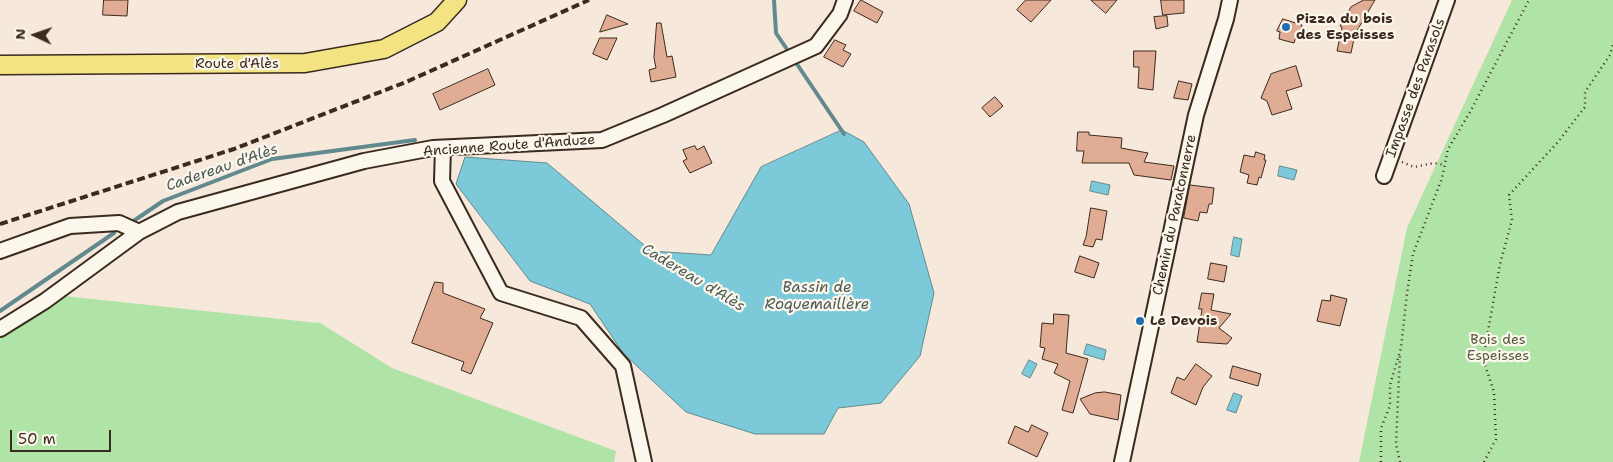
<!DOCTYPE html>
<html>
<head>
<meta charset="utf-8">
<style>
	body { margin:0 }
	#map { position:relative; width:1613px; height:462px; overflow:hidden; background:#f6e8da; font-family:"Shantell Sans",sans-serif }
	canvas { display:block }
	.north { position:absolute; left:10px; top:10px; width:50px; height:50px; -webkit-text-stroke:4px #fbf7ec; paint-order:stroke; rotate:273deg; font-size:14px; font-weight:700; line-height:20px; text-align:center; color:#3b2a1e }
	.north::after { content:''; display:block; margin:auto; width:18px; height:22px; background:#3b2a1e; clip-path:polygon(50% 0,100% 100%,50% 72%,0 100%) }
	.scale { position:absolute; left:10px; top:430px; width:101px; height:22px; box-sizing:border-box; border:2px solid #3b2a1e; border-top:0; padding-left:6px; font-size:15px; line-height:18px; white-space:nowrap; color:#3b2a1e; -webkit-text-stroke:4px #fbf7ec; paint-order:stroke }
</style>
</head>
<body>
<div id="map">
<canvas width="1613" height="462"></canvas>
<div class="north">N</div>
<div class="scale">50 m</div>
</div>
<script>
const ctx = document.querySelector('canvas').getContext('2d');
ctx.lineJoin = 'round';
function fillPath(path, color) {
  ctx.fillStyle = color;
  ctx.fill(path, 'evenodd');
}
function strokePath(path, color, width, dash) {
  ctx.strokeStyle = color;
  ctx.lineWidth = width;
  ctx.lineCap = dash ? 'butt' : 'round';
  ctx.setLineDash(dash || []);
  ctx.stroke(path);
}
function label(font, color, halo, rows, align = 'center') {
  ctx.font = font + ' "Shantell Sans",sans-serif';
  ctx.lineWidth = 4.5;
  ctx.setLineDash([]);
  ctx.textBaseline = 'middle';
  ctx.strokeStyle = halo;
  ctx.fillStyle = color;
  for (const [text, x, y, turn = 0] of rows) {
    ctx.save();
    ctx.translate(x, y);
    ctx.rotate((+turn || 0) * Math.PI / 180);
    ctx.textAlign = isNaN(turn) ? turn : align;
    if (halo) ctx.strokeText(text, 0, 0);
    ctx.fillText(text, 0, 0);
    ctx.restore();
  }
}
fillPath(new Path2D(`
	M1512,0H1613V462H1359L1407,228Z
	M64,296L318,323L317,321L392,368L616,451L614,462H0V337Z`), '#b0e4a6');
const water = new Path2D(`
	M842,130L864,142L909,204L934,293L920,356L881,403L838,408L824,434H755L686,412L623,353L590,304L530,281L456,184L465,157L547,163L651,251L711,255L761,167Z
	M1280,166L1297,170L1294,180L1278,176Z
	M1092,181L1110,185L1108,195L1090,191Z
	M1234,237L1242,239L1239,257L1231,255Z
	M1087,344L1106,350L1104,360L1084,354Z
	M1029,360L1037,364L1030,378L1022,374Z
	M1234,393L1242,396L1236,413L1227,410Z`);
fillPath(water, '#7ccad9');
strokePath(water, '#628a8e', 1);
strokePath(new Path2D(`
	M774,0L776,33L844,134
	M132,222L163,201L272,159L415,140
	M0,311L114,233`), '#628a8e', 4);
const building = new Path2D(`
	M104,0H128L127,16L103,15Z
	M861,0L883,12L877,23L854,11Z
	M1026,0H1051L1031,22L1017,10Z
	M1091,0H1117L1106,13Z
	M1161,0H1184V13L1163,15Z
	M1364,0H1375L1355,34L1351,53L1337,51L1342,27L1340,26L1351,7Z
	M607,15L628,24L600,32Z
	M1167,16L1168,26L1156,29L1154,17Z
	M1283,19L1302,25L1298,38L1296,37L1294,43L1279,39L1280,32L1277,31Z
	M657,23H661L667,57L672,56L676,77L651,82L649,70L656,68L654,58Z
	M600,38H617L607,60L593,54Z
	M835,40L846,45L843,50L851,54L843,67L824,57Z
	M1134,51H1156L1153,90L1138,88L1139,67H1134Z
	M1296,66L1302,86L1286,91L1292,109L1272,115L1267,101L1261,98L1271,74Z
	M488,69L495,85L440,110L433,94Z
	M1179,81L1192,84L1188,100L1174,98Z
	M995,97L1003,106L990,117L982,108Z
	M1078,132H1089V135L1122,138L1121,148L1148,153L1144,162L1174,166L1171,180L1134,175L1129,163H1082L1084,151H1077Z
	M695,146L697,150L704,146L712,163L690,173L683,161L687,159L683,150Z
	M1256,152L1265,155L1264,160H1266L1261,178L1259,177L1257,185L1247,183L1249,175L1240,172L1244,155L1254,157Z
	M1190,185L1214,188L1212,204H1209L1207,213L1200,212L1198,221L1184,218Z
	M1091,208L1107,211L1102,240L1096,239L1093,247L1083,245L1086,237Z
	M1080,256L1099,263L1094,278L1075,272Z
	M1211,263L1227,266L1224,282L1208,279Z
	M435,282L443,283V293L485,309L480,318L493,323L471,374L461,370L464,362L412,343Z
	M1202,293L1214,294L1211,310L1231,314L1219,328L1232,338L1227,344L1197,342L1202,309H1199Z
	M1331,295L1347,299L1340,326L1317,321L1322,300L1330,301Z
	M1054,314L1069,315L1066,353L1088,359L1073,413L1062,410L1070,381L1054,373L1058,364L1042,359L1045,348L1040,347L1042,323L1053,324Z
	M1196,364L1212,376L1203,387L1196,405L1171,393L1177,377L1184,380Z
	M1233,366L1261,374L1258,386L1230,378Z
	M1105,392L1121,395L1118,420L1090,414L1080,399L1095,393Z
	M1032,425L1048,433L1037,457L1008,443L1015,426L1028,432Z`);
fillPath(building, '#e0ac93');
strokePath(building, '#3b2a1e', 1);
const minor = new Path2D(`
	M443,148L442,181L501,293L581,318L623,366L644,462
	M1384,176L1447,0
	M0,251L70,226L119,223L139,232
	M0,329L45,301L139,232L178,212L364,161L433,148L602,140L663,115L816,46L840,14L845,0
	M1122,462L1196,115L1226,19L1230,0`);
const major = new Path2D(`
	M0,65L305,63L384,49L437,22L457,0`);
strokePath(minor, '#3b2a1e', 18);
strokePath(major, '#3b2a1e', 21);
strokePath(new Path2D(`
	M1402,162L1414,167L1434,163L1445,165
	M1381,462V428L1390,406V385L1401,348L1407,293L1413,254L1442,178L1448,149L1470,112L1529,0
	M1400,462L1396,444L1400,354
	M1484,462L1496,439L1494,392L1483,359L1500,264L1512,220L1509,195L1558,142L1585,107V92L1610,55L1613,44`), '#3b2a1e', 2.5, [1, 4]);
strokePath(minor, '#fbf7ec', 14);
strokePath(major, '#f4e382', 18);
strokePath(new Path2D(`
	M0,224L234,149L406,82L589,0`), '#3b2a1e', 4, [8, 4]);
for (const [x, y, r, color] of [
	[1286,27,5,"#1f6fb2"],
	[1140,321,5,"#1f6fb2"]
]) {
  const dot = new Path2D();
  dot.arc(x, y, r, 0, 2 * Math.PI);
  ctx.fillStyle = color;
  ctx.fill(dot);
  strokePath(dot, '#fbf7ec', 2);
}
label('bold 14px', '#3b2a1e', '#fbf7ec', [
	["Pizza du bois",1296,19],
	["des Espeisses",1296,35],
	["Le Devois",1150,321]
], 'left');
label('14px', '#3b2a1e', '#fbf7ec', [
	["Route d'Alès",237,64],
	["Impasse des Parasols",1416,88,-70],
	["Ancienne Route d'Anduze",509,146,-4],
	["Chemin du Paratonnerre",1175,215,-78]
]);
label('14px', '#585840', '#fbf7ec', [
	["Bois des",1498,340],
	["Espeisses",1498,356]
]);
label('italic 15px', '#4e5a56', '#fbf7ec', [
	["Cadereau d'Alès",222,168,-19],
	["Cadereau d'Alès",693,278,31],
	["Bassin de",817,288],
	["Roquemaillère",817,305]
]);
</script>
</body>
</html>
